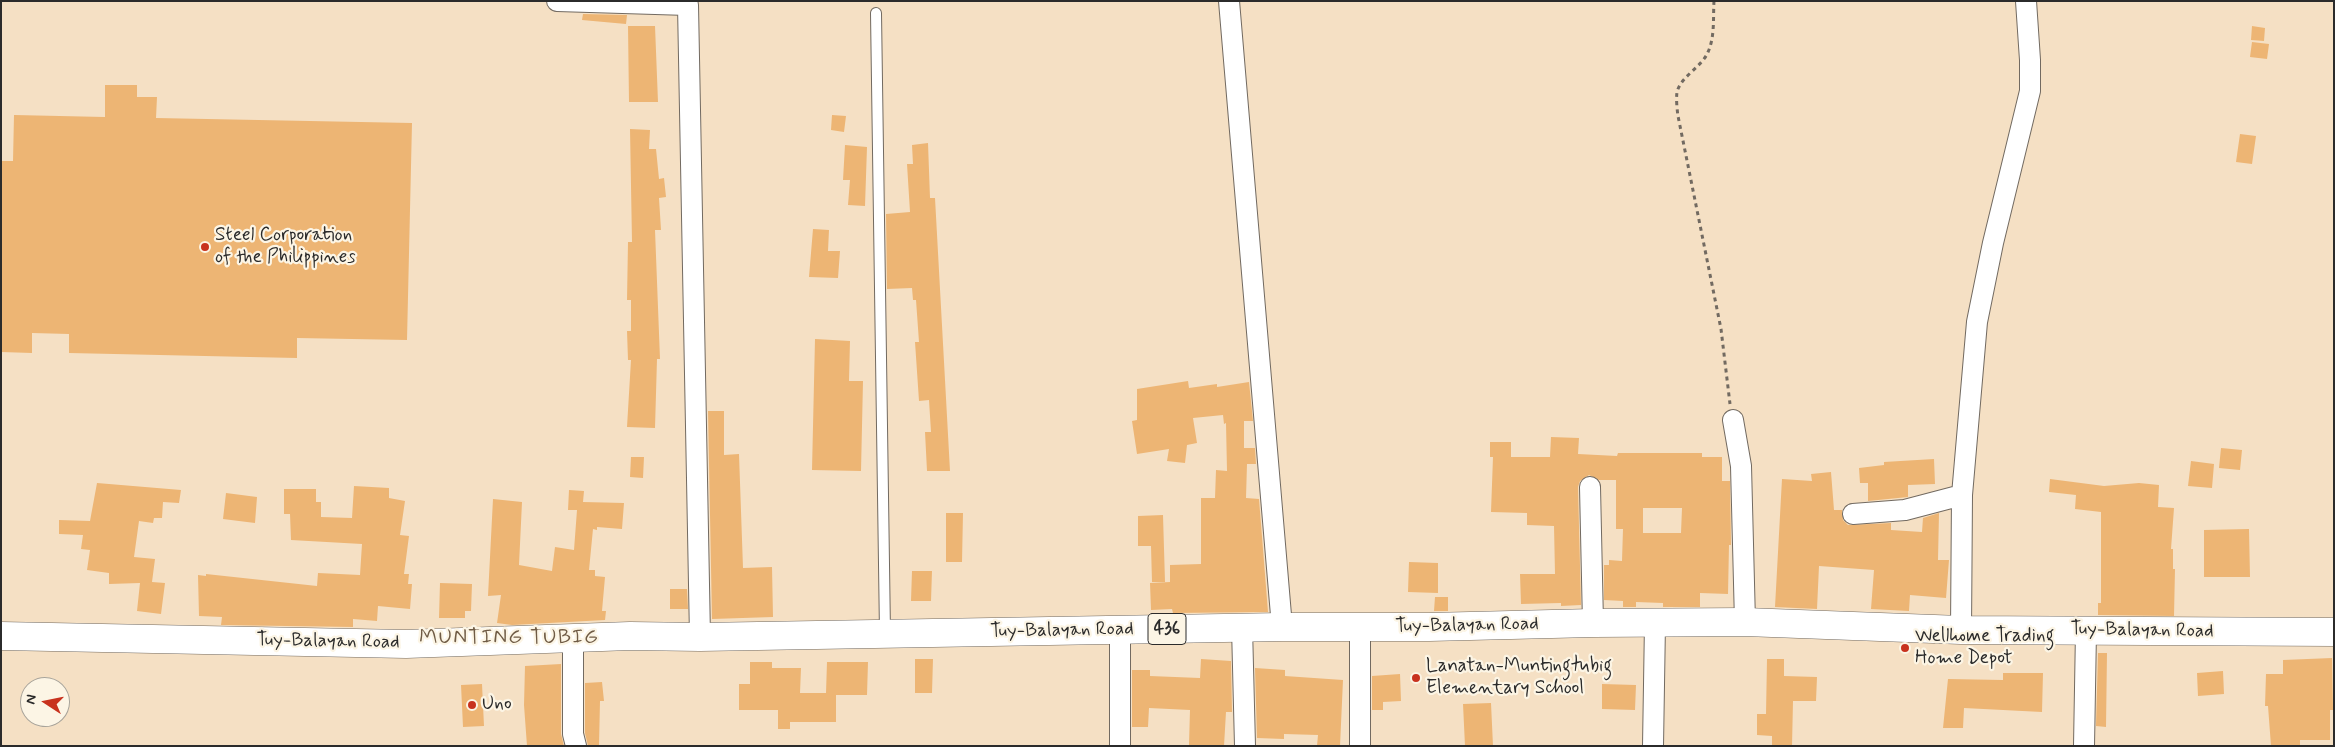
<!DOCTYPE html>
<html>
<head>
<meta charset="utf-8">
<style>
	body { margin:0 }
	#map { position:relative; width:2335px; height:747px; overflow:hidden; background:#f5e0c4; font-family:Mynerve,sans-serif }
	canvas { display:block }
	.frame { position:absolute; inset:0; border:2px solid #2b2b2b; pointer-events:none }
	.north { position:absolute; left:20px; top:677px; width:50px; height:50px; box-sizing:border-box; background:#fcf5e5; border:1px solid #a8a49b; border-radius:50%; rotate:281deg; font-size:14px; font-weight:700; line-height:20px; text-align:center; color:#2b2b2b }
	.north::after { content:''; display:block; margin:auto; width:18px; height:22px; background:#c8321e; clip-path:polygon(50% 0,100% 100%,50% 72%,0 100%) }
</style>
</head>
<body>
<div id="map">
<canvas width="2335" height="747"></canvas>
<div class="frame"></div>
<div class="north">N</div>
</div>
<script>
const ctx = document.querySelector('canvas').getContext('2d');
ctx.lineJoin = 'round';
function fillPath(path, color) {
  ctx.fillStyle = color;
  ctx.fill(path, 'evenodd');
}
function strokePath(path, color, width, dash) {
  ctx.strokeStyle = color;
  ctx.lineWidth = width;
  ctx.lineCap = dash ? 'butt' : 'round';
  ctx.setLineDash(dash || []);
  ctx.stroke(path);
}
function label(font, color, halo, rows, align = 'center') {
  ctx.font = font + ' Mynerve,sans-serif';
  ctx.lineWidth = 4.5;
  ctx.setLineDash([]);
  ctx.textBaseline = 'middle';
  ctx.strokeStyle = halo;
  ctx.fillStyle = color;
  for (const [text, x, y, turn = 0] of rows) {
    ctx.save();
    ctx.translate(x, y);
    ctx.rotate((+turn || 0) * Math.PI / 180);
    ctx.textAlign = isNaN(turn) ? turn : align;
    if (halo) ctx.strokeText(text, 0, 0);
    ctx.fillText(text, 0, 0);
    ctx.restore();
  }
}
fillPath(new Path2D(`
	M583,14L627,15L626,24L582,20Z
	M628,26H655L658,102H629Z
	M2252,26L2265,28L2264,41L2251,40Z
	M2252,42L2269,44L2267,59L2250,57Z
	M105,85H137V97H157L156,118L412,123L407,340L297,338V358L250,357L69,353V334L32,333V353L1,352V161H13L14,115L105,117Z
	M832,115L846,116L844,132L831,130Z
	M630,129L650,130L649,149H656L659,179L664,178L666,197L659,198L661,230H655L660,359H657L655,428L627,427L631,360H628L627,331H631V300H627L628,242H632Z
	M2240,134L2256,136L2252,164L2236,162Z
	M928,143L930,198H935L950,471H927L925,432H931L929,400L919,401L915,342H919L916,300H913L912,288L887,289L886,214L910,212L907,164H913L912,145Z
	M845,145L867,147L865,206L848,205L850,180H843Z
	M813,229L829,230L828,251H840L838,278L809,277Z
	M815,339L850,341L849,381H863L861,471L812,470Z
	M1188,381L1189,388L1217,384V387L1249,382L1253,421H1244V448H1255L1256,464H1247L1246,498L1259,499L1268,612L1173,613L1172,609L1151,610L1150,583L1170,582V565L1201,564V498H1215L1216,470L1227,471L1226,423L1224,424L1223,415L1193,418L1197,443L1187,445L1185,463L1167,461L1169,449L1137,454L1132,421L1137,420V389Z
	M708,411H724V455L739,454L743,568L772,567L773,617L712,619Z
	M1551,437L1579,438L1578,454L1617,456L1618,453H1702V457H1722V481H1730L1731,545H1729L1728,594L1700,593V607H1663V603L1636,602V607H1623V601L1604,600V565H1609V560L1622,561L1623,529H1616V480H1599L1589,475L1580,481L1578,487L1581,605L1561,606V603L1521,604L1520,574H1555L1554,526L1527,525V513L1491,512L1493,457H1490V442H1511V457H1550ZM1643,508H1682L1681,533H1643Z
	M2221,448L2242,450L2240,470L2219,468Z
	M631,457H644L643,478L630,477Z
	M1934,459L1935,484L1908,485V497L1868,501V483H1860L1859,468L1884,465V462Z
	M2191,461L2214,464L2212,488L2188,486Z
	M1831,472L1834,510H1842L1843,520L1848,525L1891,523V530L1922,532L1923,518L1939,513L1938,560H1949L1946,598L1910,595L1909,611L1871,609L1874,570L1819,566L1817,609L1775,607L1782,479L1812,481L1811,474Z
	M2050,479L2104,486L2139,483L2159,485L2158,507L2174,508L2171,549H2173V569H2175L2174,616L2098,615V603H2101V512L2075,509L2076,495L2049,492Z
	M97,483L181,490L179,503L163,502L162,518H154L153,523L139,521L134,557L155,559L152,582L165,583L161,614L137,611L140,583L109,584V573L87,570L90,550L81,549L83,535L59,534V520L90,521Z
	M354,486L389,488V498L405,501L400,535L409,536L404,574H409L408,584H412L410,609L378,606L377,621L353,619V627L221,625L222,617L199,616L198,575L206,576V574L317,586L318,573L360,575L362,544L291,540L290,514H284V489H316V502H321V517L352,518Z
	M569,490L584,491L583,502L624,503L622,529L597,527V530L593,529L589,570H595V576L605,577L602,611H606L605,620L512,625L497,623L501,595L488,596L493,499L522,502L519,565L552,571L555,547L574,550L577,510H568Z
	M226,493L257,497L255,523L223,519Z
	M946,513H963L962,562H946Z
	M1163,515L1165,582H1152L1151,546H1138V516Z
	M2249,529L2250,577H2204V530Z
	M1409,562L1438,563V593L1408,592Z
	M912,571H932L931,601H911Z
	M440,583L472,584L471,611H465V618H439Z
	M670,589H687L688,609H670Z
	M1435,597H1448V611H1434Z
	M2098,653H2107L2106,727L2096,726Z
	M2332,658L2333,710H2330V740H2300V746H2271L2268,706H2265L2266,674H2283V660Z
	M915,659H933L932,693H915Z
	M1201,659L1231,661L1232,712H1226L1224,746L1189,745L1190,710L1149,708L1148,727H1132V670H1150V676L1200,678Z
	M1767,659H1784V676L1817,677L1816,701H1793L1792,746H1772V736L1757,735V714H1766Z
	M750,662H772V668H801L800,693H826L827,662H868L867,695H836V722H790V729H778V710H739V684H750Z
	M561,664V734L564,746H527L524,705L525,666Z
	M1255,668L1285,670V676L1343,680L1340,746H1317L1318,735L1284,734V739L1257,738Z
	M2223,671L2224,694L2198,696L2197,673Z
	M2003,673H2043L2042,712L1964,708L1963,728H1943L1948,679L2003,680Z
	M1400,674L1401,701L1383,702V710H1372V676Z
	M602,682L604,701H600L599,746H588L585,733V683Z
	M482,684L484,726L463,727L461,685Z
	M1602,684L1636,685L1635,710L1602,709Z
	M1491,703L1493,746H1465L1463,704Z`), '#edb574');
const lane = new Path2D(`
	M876,13L885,633`);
const street = new Path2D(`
	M557,1L688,5L700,637
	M1229,1L1282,627
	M1733,420L1741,466L1745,622
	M1590,487L1593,623
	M1853,514L1905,510L1962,495
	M1242,627L1245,746
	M1360,627V746
	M1120,629V746
	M1961,630L1962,495L1977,322L1993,243L2030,91V60L2026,1
	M573,638V734L576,746
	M1653,746L1655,623
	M2084,746L2086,631`);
const primary = new Path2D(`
	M1,636L406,644L630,636L700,637L1282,627H1429L1593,623L1745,622L1961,630L2334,632`);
strokePath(lane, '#726a61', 12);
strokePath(street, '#726a61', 22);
strokePath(primary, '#726a61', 29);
strokePath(new Path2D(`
	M1714,1C1713,17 1715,37 1708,52C1702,67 1681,76 1677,92C1676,99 1677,109 1678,116L1721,329L1730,404`), '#726a61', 3, [4, 4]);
strokePath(lane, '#fff', 10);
strokePath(street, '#fff', 20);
strokePath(primary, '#fff', 28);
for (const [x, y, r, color] of [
	[205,247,5,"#c8321e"],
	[1905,648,5,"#c8321e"],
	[1416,678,5,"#c8321e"],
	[472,705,5,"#c8321e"]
]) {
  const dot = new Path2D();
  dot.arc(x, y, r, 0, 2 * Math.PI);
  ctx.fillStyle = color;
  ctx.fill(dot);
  strokePath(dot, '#fcf5e5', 2);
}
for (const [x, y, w] of [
	[1167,629,38]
]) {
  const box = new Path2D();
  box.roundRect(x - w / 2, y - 15.5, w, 31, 4);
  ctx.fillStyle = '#fcf5e5';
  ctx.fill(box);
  strokePath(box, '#2b2b2b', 1);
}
label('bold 18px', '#2b2b2b', null, [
	["436",1167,629]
]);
label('19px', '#2b2b2b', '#fcf5e5', [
	["Steel Corporation",215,236],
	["of the Philippines",215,258],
	["Wellhome Trading",1915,637],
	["Home Depot",1915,659],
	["Lanatan-Muntingtubig",1426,667],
	["Elementary School",1426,689],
	["Uno",482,705]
], 'left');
label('19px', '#2b2b2b', '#fcf5e5', [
	["Tuy-Balayan Road",1467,626,-1],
	["Tuy-Balayan Road",1062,631,-1],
	["Tuy-Balayan Road",2142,631,1],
	["Tuy-Balayan Road",328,642,1]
]);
ctx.letterSpacing = '1px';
label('21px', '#6f5b45', '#fcf5e5', [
	["MUNTING TUBIG",509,639]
]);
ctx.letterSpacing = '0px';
</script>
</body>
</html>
